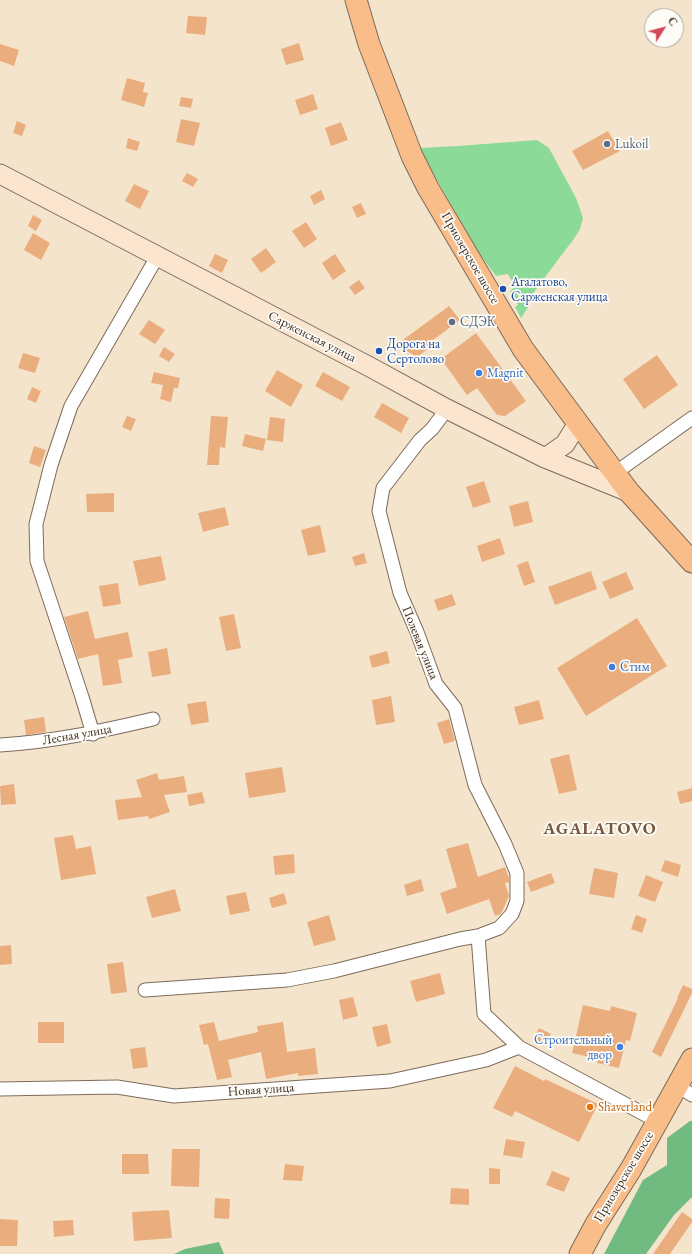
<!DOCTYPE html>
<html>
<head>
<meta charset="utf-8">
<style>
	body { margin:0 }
	#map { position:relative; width:692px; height:1254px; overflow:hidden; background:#f5e4cc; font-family:"EB Garamond",serif }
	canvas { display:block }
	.north { position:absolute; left:644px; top:8px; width:40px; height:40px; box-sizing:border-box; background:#fdfcf7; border:1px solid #afa8a0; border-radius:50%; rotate:54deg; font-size:11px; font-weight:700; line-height:16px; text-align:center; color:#3b2a1e }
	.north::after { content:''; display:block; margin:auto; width:14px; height:18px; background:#d1495b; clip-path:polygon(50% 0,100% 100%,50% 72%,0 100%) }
</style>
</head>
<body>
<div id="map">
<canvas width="692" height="1254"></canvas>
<div class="north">С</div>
</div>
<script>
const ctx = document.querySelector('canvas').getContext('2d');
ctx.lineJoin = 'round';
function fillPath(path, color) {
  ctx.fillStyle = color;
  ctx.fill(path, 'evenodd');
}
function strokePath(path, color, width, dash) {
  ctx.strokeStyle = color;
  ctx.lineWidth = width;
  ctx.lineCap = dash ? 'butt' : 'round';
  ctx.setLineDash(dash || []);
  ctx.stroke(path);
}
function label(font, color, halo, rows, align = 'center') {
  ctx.font = font + ' "EB Garamond",serif';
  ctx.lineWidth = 3.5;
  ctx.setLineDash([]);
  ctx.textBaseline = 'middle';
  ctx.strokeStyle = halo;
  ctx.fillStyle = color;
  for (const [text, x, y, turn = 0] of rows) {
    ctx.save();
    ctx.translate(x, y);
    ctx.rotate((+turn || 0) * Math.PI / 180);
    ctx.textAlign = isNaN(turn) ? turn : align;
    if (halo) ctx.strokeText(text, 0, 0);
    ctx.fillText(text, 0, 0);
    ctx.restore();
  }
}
fillPath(new Path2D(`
	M537,140L549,148L576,198L583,218L580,229L574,239L563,253L529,299V306L521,318L515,307L518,305L510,292L515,286L508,274L496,276L478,252L419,148L458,146Z`), '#8cda98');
fillPath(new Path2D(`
	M690,1121H692V1197L674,1215L646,1254H604L643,1180L667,1165V1138Z
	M219,1242L224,1254H174L185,1249Z`), '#71ba80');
fillPath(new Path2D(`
	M188,16L207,17L205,35L186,33Z
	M299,43L304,60L286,65L281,49Z
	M0,44L19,50L14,66L0,61Z
	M127,78L145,83L143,92L148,93L144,107L121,100Z
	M313,94L318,109L300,115L295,100Z
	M181,97L193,99L191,108L179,106Z
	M181,119L200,123L194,146L176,142Z
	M17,121L26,125L22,136L13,133Z
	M341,122L348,140L331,146L325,128Z
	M608,131L620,151L583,170L572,151Z
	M128,138L140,142L137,151L126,148Z
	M187,173L198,179L193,187L182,181Z
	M134,184L149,191L140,209L125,201Z
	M321,190L325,199L314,205L310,196Z
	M361,203L366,214L357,218L352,207Z
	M33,215L42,220L36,231L28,226Z
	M306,222L317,239L304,248L292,231Z
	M33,233L50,243L41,260L24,250Z
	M266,248L276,262L261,273L251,259Z
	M215,254L228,260L222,273L209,266Z
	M335,254L346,271L333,280L322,263Z
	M359,280L365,288L355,295L349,287Z
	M449,306L460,320L429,343L432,346L417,357L396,345Z
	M149,320L165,330L155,344L139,334Z
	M476,333L526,401L505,416L497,415L477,388L467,395L441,359Z
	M164,347L175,354L169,362L159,356Z
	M23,353L40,358L35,373L18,368Z
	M657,355L678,385L644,409L623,379Z
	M277,370L303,385L291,407L265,391Z
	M154,372L180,378L178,388H174L171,402L160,399L163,385L151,383Z
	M323,372L350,387L342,401L315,386Z
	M32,387L41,391L36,403L27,399Z
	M382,403L409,418L401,433L374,417Z
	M127,416L136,419L131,431L122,427Z
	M211,416L228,417L225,448L220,447L219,465H207Z
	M270,417L285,419L283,442L267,440Z
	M245,434L266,439L263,451L242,446Z
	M34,446L46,450L40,467L29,463Z
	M484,481L491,502L473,508L466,487Z
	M114,493V512H87L86,494Z
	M528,501L533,522L514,527L509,506Z
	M225,507L229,525L203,532L198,513Z
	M320,525L326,552L308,556L301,530Z
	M500,538L505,554L482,562L477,546Z
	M364,553L367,563L355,566L352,557Z
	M161,556L166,580L139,586L133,561Z
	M528,561L535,582L524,586L517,565Z
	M591,571L597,589L555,605L548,587Z
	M626,572L634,589L610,599L602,582Z
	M118,583L121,604L103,607L99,586Z
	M452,594L456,605L438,611L434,600Z
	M88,611L95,639L128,632L133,657L118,660L122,683L103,686L98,654L78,659L64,617Z
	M234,614L241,648L226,651L219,617Z
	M637,618L667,666L586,716L557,668Z
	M167,648L171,674L152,677L148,652Z
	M387,651L390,663L372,668L369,656Z
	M391,696L395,722L376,725L372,700Z
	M539,700L544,719L519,725L514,707Z
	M206,701L209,722L191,725L187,704Z
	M44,717L46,732L26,735L24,720Z
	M449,719L455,741L444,744L437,723Z
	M569,754L577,790L559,794L550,759Z
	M282,767L286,792L249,798L245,773Z
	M157,773L159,780L184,776L187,792L164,795L170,812L149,819L148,816L118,820L115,800L142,797L136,780Z
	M14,784L16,804L1,805L0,786Z
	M692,788V801L680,804L677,792Z
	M202,792L205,803L189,806L187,795Z
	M73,835L76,849L91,846L96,874L61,880L54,838Z
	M468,843L478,877L505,867L509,878V882L505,883L509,896L501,914L495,916L489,899L447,914L440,893L457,887L446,849Z
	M294,854L295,873L275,875L273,856Z
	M665,860L681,865L678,877L661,871Z
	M594,868L618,873L614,898L589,894Z
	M551,873L555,883L531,892L527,882Z
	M646,875L663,882L655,902L638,896Z
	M421,879L424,891L407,896L404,885Z
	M175,889L181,911L152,918L146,897Z
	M246,892L250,911L230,915L226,896Z
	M284,893L287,904L272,908L269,898Z
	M329,915L336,940L314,946L307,922Z
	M636,915L647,919L642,933L631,929Z
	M11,945L12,964L0,965V946Z
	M123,962L127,992L111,994L107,964Z
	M440,973L445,994L416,1002L410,981Z
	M683,985L692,989V993L661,1057L652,1052L678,998H677Z
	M353,997L358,1016L343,1020L339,1000Z
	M583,1005L610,1011L611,1006L637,1013L630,1041L626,1040L619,1068L597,1063L598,1059L572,1053Z
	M38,1022H64V1043H38Z
	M214,1022L219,1041L258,1032L257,1026L283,1022L287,1052L315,1048L318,1074L298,1076V1073L266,1079L261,1052L228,1060L232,1077L217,1080L208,1044L204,1045L199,1025Z
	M387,1024L391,1043L377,1047L372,1027Z
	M539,1028L551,1034L544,1046L533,1039Z
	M145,1047L148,1067L133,1069L130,1049Z
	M515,1066L544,1081L545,1079L598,1104L579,1142L515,1111L512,1117L493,1108Z
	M506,1139L525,1142L522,1158L503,1155Z
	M172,1149H200L199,1187L171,1186Z
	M122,1154H148L149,1174H122Z
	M285,1164L304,1166L302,1181L283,1180Z
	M489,1168L500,1169V1184H489Z
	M552,1171L570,1178L564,1192L546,1185Z
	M451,1188L469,1189V1205L450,1204Z
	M215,1198L230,1199L229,1219L214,1218Z
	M169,1210L172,1238L134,1241L132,1212Z
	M682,1212L692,1219V1222L670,1254H653Z
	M0,1219L18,1220L17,1246H0Z
	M73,1220L74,1235L54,1237L53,1221Z`), '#eaae7e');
const minor = new Path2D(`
	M447,409L432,429L420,440L383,488L379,511L400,593L417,632L436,684L455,708L475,785L505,844L517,873V901L512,914L499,928L478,936
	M615,473L692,418
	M93,734L82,697L37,561L36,524L51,465L71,406L157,257
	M0,745C52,742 102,731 153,719
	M145,990L287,980L334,971L460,939L478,936L484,1014L519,1047L657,1121
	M678,1086L692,1095
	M0,1089L117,1087L174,1096L390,1081L486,1060L519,1047`);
const secondary = new Path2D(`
	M0,174L370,367L447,409L545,458L629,492
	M545,458L565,444L578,423`);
const primary = new Path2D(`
	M356,0L369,44L412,156L428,188L523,349L629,492L692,562
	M580,1254L596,1224L631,1169L692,1059`);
strokePath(minor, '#7c6b5b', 15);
strokePath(secondary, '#7c6b5b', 21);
strokePath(primary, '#7c6b5b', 23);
strokePath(minor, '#fff', 13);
strokePath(secondary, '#fce5cf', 19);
strokePath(primary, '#f8bd88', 21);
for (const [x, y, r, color] of [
	[607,144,4,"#5c6f8a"],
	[503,289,4,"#1a4fb4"],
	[452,322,4,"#5c6f8a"],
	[379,351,4,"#1a4fb4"],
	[479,373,4,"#3f7fe0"],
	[612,667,4,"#3f7fe0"],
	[620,1047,4,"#3f7fe0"],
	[590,1107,4,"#e8710a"]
]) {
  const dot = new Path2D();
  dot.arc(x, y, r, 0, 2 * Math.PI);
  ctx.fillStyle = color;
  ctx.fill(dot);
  strokePath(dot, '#fdfcf7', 1.5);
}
label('13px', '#4e5e75', '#fdfcf7', [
	["Lukoil",615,144],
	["СДЭК",460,322]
], 'left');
label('13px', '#3b2a1e', '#fdfcf7', [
	["Приозерское шоссе",470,258,60],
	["Сарженская улица",312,337,27],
	["Полевая улица",420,643,68],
	["Лесная улица",77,735,-10],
	["Новая улица",261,1090,-4],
	["Приозерское шоссе",624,1177,-59]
]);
label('13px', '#164399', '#fdfcf7', [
	["Агалатово,",511,282],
	["Сарженская улица",511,297],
	["Дорога на",387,344],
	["Сертолово",387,359]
], 'left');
label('13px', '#366cbe', '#fdfcf7', [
	["Magnit",487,373],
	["Стим",620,667],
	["Строительный",612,1040,"right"],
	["двор",612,1055,"right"]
], 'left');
label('13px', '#c56008', '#fdfcf7', [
	["Shaverland",598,1107]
], 'left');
ctx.letterSpacing = '1px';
label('bold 17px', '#785840', '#fdfcf7', [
	["AGALATOVO",600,829]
]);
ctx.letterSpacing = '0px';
</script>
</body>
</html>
